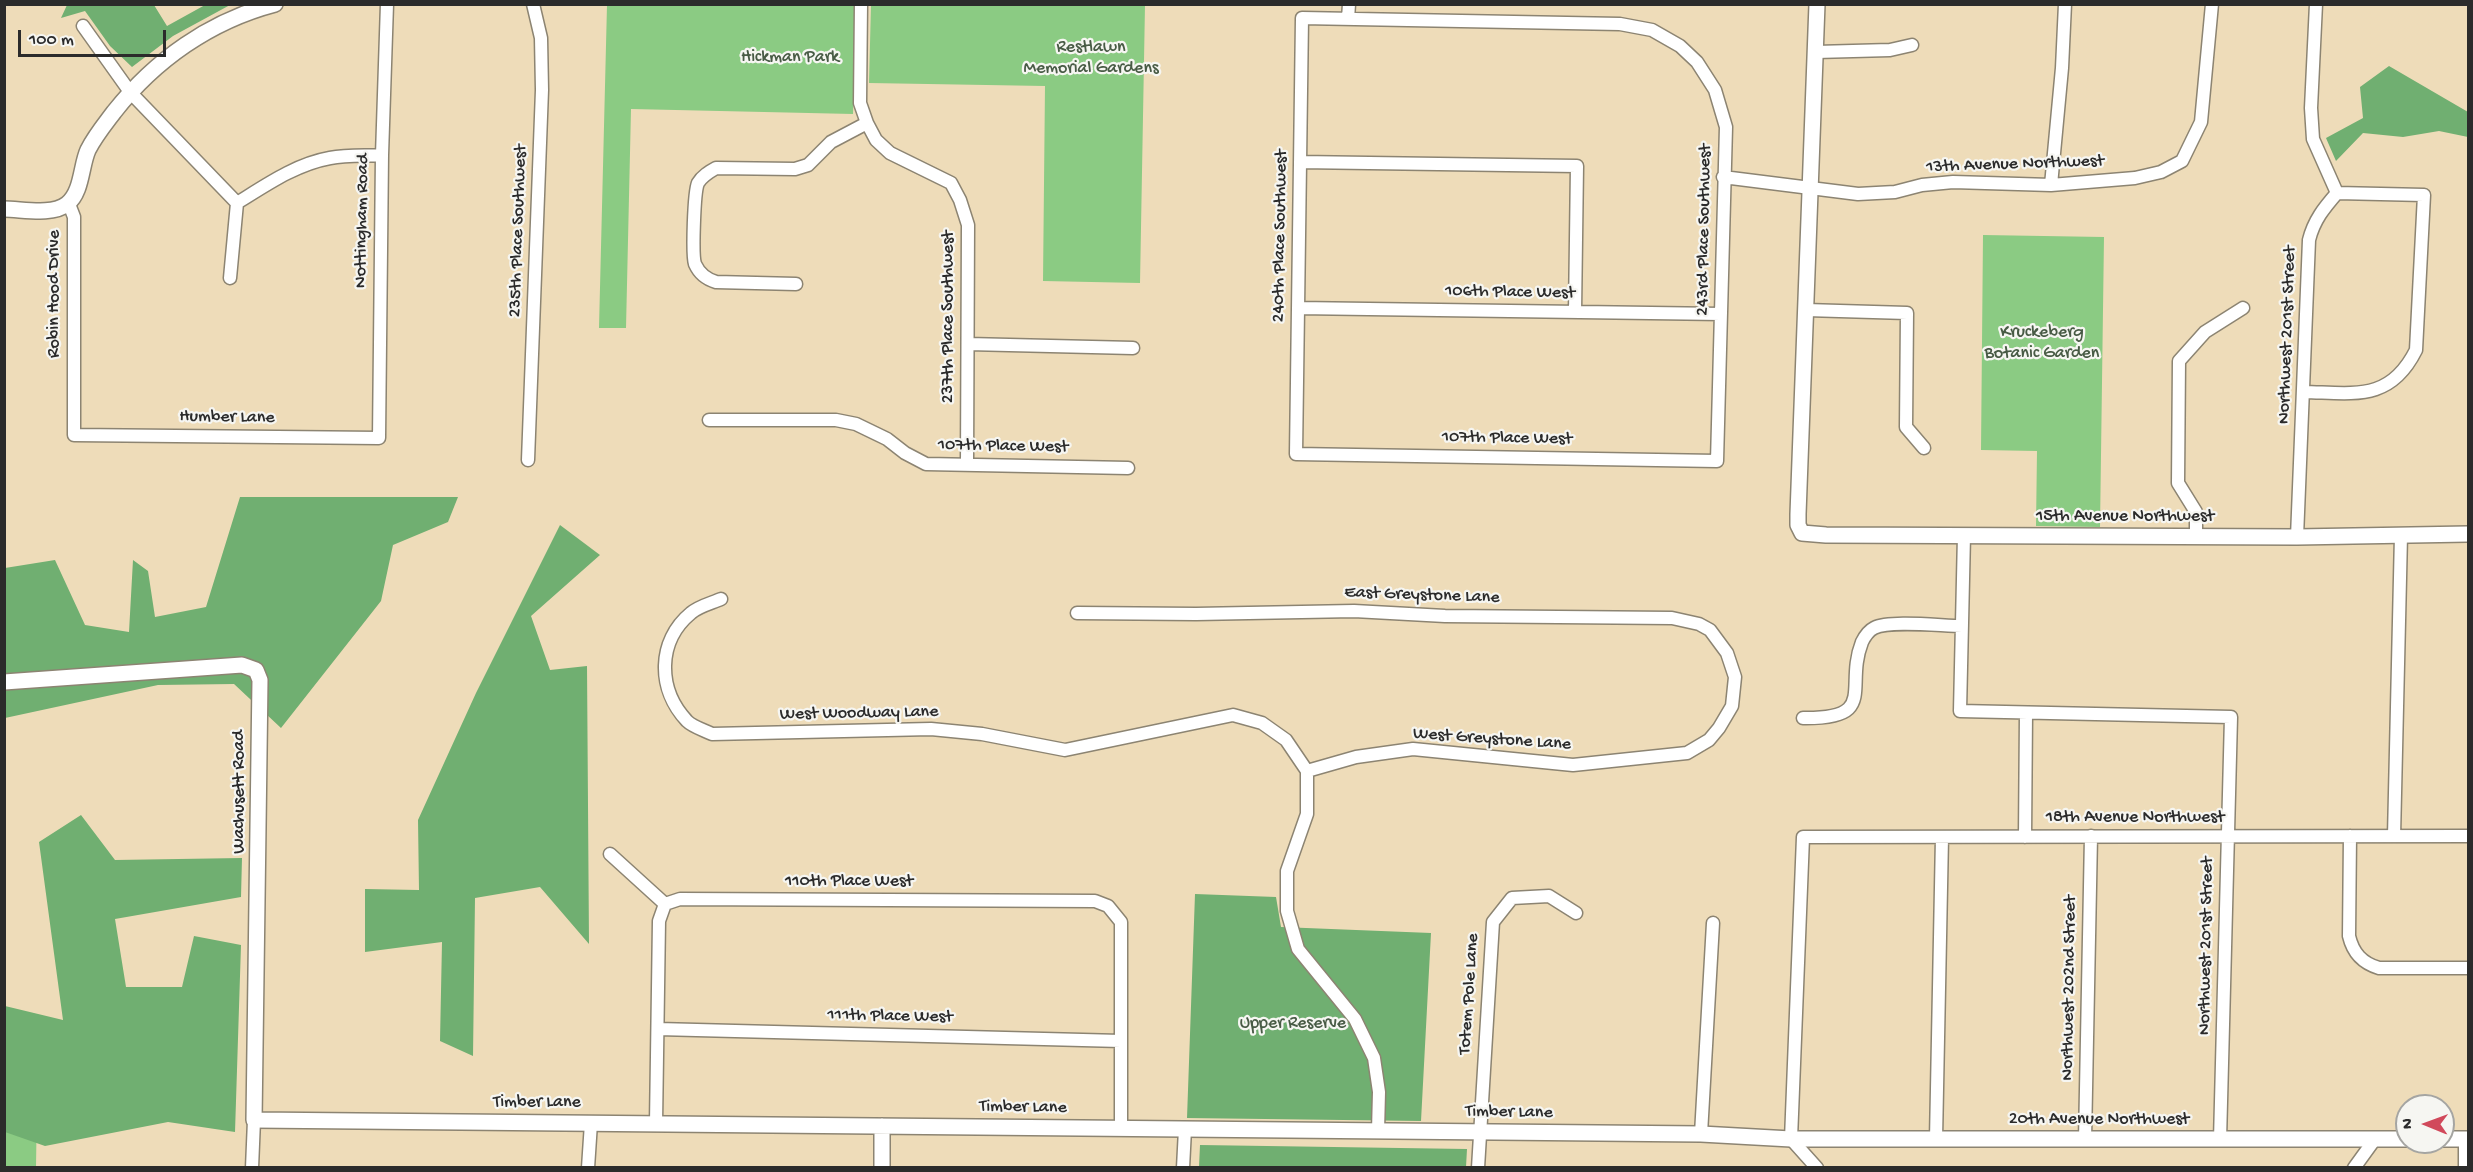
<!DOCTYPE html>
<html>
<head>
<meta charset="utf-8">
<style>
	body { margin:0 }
	#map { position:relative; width:2473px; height:1172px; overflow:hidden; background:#eedcb9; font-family:"Gochi Hand",sans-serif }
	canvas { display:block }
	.frame { position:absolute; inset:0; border:6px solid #2b2b2b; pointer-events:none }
	.north { position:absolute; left:2395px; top:1094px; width:60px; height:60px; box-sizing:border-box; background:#f6f6f2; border:2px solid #a5a5a2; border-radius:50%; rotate:271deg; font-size:16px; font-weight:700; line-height:24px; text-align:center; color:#2b2b2b }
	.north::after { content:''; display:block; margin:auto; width:21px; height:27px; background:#d1495b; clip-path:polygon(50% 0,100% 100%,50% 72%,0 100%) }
	.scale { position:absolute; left:18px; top:30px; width:148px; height:27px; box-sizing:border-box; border:3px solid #2b2b2b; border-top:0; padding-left:8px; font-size:18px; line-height:21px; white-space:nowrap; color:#2b2b2b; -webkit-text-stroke:4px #f6f6f2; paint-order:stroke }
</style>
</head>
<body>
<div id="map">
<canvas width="2473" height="1172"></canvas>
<div class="frame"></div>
<div class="north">N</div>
<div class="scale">100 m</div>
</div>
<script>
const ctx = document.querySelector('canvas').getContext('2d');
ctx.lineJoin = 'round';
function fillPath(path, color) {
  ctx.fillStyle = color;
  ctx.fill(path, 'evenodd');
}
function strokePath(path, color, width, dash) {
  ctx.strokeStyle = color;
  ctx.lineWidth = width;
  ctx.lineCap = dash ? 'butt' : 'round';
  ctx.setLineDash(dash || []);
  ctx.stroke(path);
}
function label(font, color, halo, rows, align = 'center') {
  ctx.font = font + ' "Gochi Hand",sans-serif';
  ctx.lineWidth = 4.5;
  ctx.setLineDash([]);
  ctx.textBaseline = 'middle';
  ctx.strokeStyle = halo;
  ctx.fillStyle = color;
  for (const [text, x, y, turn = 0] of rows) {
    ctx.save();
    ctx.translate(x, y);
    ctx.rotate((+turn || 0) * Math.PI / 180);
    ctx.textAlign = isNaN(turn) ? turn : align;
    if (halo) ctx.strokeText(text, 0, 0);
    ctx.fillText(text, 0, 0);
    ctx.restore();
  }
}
fillPath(new Path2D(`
	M607,5H856L853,114L631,109L626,328H599Z
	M871,5H1145L1140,283L1043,281L1045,86L869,83Z
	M1983,235L2104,237L2100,527L2036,526L2037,451L1981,450Z
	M4,1088L37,1102L36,1167H5Z`), '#8bcb83');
fillPath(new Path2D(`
	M67,5H154L167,26L205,5H230L173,36L132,67L110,46L85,11L61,18Z
	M2389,66L2468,112V137L2439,131L2403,137L2363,133L2336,161L2326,138L2363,118L2360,87Z
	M240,497H458L448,522L393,545L381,601L281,728L234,684L158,685L5,718V568L55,560L85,625L129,632L133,560L148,571L155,617L206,607Z
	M560,525L600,555L531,616L550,670L587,666L589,944L540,887L475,898L473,1056L440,1041L442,942L365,952V889L419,890L418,820L476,693Z
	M81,815L115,860L242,858L241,897L115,919L126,987H182L194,936L241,945L235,1132L168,1122L45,1146L5,1132V1006L63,1020L39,842Z
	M1195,894L1276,897L1281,927L1431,933L1421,1121L1187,1118Z
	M1200,1145L1467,1149L1466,1167H1199Z`), '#70af71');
const minor = new Path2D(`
	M861,4L860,103L867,123L876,140L890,153L951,183L960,200L968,225L967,464
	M1302,18L1620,24L1652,30L1680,46L1697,62L1715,90L1726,127L1717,461L1296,454Z
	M1348,19L1349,4
	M83,26L130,92L237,203
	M1816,52L1890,50L1912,45
	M1300,162L1577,166L1575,312
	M1723,177L1858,194L1895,192L1922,185L1953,182L2051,185L2135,178L2161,172L2182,161L2201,122L2212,4
	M2051,185L2062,68L2065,4
	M69,204L74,217V435L379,438L382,155L387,4
	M230,278L237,203C266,185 296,164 330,158C347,155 365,156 382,155
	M796,284L716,282C706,279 699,273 695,264C692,255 694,192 698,183C702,176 709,172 716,168L795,169L808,165L831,142L867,123
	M1298,308L1721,314
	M1806,310L1907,313L1906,427L1924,448
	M968,344L1133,348
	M2304,392C2354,393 2390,402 2416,350L2424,195L2337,193
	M709,420H836L856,424L887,439L905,453L926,464L1128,468
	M528,460L542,90L541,38L533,4
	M1964,535L1960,711L2231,717L2220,1140
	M2196,537V512L2178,483L2179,361L2205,332L2243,308
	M2297,537L2309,240C2314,220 2324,208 2337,193L2313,139L2311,108L2316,4
	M721,599C712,603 699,606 691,613C657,641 657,689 687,721C693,727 704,730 712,734L931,729L982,734L1065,750L1233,715L1262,723L1286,740L1307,771
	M1077,613L1196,614L1354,611L1445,616L1672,618L1699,624L1710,630L1727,653L1735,677L1732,706L1719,728L1709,740L1687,753L1573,765L1413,749L1356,757L1307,771
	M1803,718C1879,719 1844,688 1862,642C1865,636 1868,631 1874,628C1890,620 1942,626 1962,626
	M1307,771V814L1287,871V911L1298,949L1355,1019L1374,1058L1379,1092L1378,1131
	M2350,836L2349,936C2353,953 2362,963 2379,968H2468
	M2394,836L2401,535
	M2025,837L2026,713
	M610,854L665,904L680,899L1095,901L1108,906L1121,922V1128
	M658,1029L1121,1041
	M656,1123L659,921L665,904
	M1701,1134L1713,923
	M1936,1139L1942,837
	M2085,1140L2091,836
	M252,1168L254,1120
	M588,1168L591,1123
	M1183,1168L1185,1129
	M1478,1168L1493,922L1512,898L1549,896L1576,913
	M1817,1168L1791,1139L1803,837L2468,836
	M2354,1168L2375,1139
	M2465,1168V1139`);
const tertiary = new Path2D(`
	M1817,4L1798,514V525L1802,533L1826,535L2297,537L2468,534
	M4,209C22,209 52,216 67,204C82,193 81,165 88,150C95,136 105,124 114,112C155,60 210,21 275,4
	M4,682L242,665L256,670L260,680L254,1120L1701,1134L1791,1139H2407
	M882,1126V1168
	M2443,1139H2468`);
strokePath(minor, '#8c8472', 15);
strokePath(tertiary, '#8c8472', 18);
strokePath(minor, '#fff', 12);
strokePath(tertiary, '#fff', 15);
label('18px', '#485b45', '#f6f6f2', [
	["Restlawn",1091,48],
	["Memorial Gardens",1091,69],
	["Hickman Park",790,58],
	["Kruckeberg",2042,333],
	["Botanic Garden",2042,354],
	["Upper Reserve",1293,1024]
]);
label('18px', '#2b2b2b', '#f6f6f2', [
	["13th Avenue Northwest",2015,165,-2],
	["Nottingham Road",363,221,-89],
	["243rd Place Southwest",1705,230,-89],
	["235th Place Southwest",519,231,-88],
	["240th Place Southwest",1281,236,-89],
	["106th Place West",1510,293,1],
	["Robin Hood Drive",55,294,-90],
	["237th Place Southwest",949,317,-90],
	["Northwest 201st Street",2288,335,-88],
	["Humber Lane",227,418,1],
	["107th Place West",1507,439,1],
	["107th Place West",1003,447,1],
	["15th Avenue Northwest",2125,517],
	["East Greystone Lane",1422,596,2],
	["West Woodway Lane",859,714,-1],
	["West Greystone Lane",1492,740,4],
	["Wachusett Road",240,792,-90],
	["18th Avenue Northwest",2135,818],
	["110th Place West",849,882],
	["Northwest 201st Street",2207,946,-89],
	["Northwest 202nd Street",2070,988,-89],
	["Totem Pole Lane",1470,994,-86],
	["111th Place West",890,1017,1],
	["Timber Lane",537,1103],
	["Timber Lane",1023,1108,1],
	["Timber Lane",1509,1113,1],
	["20th Avenue Northwest",2099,1120]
]);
</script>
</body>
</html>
